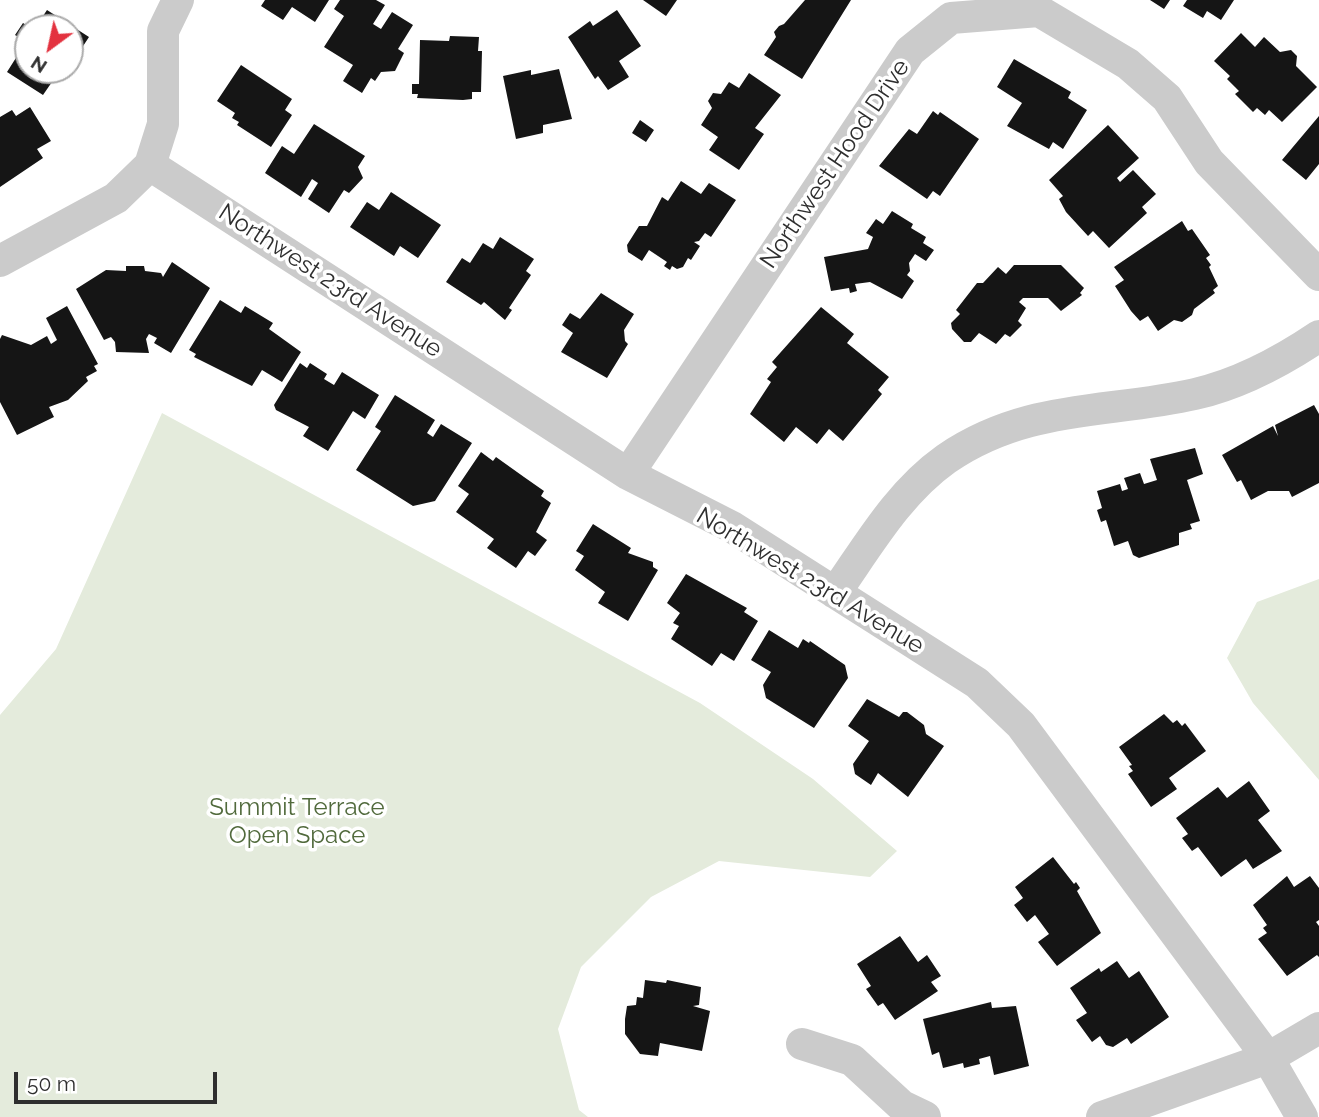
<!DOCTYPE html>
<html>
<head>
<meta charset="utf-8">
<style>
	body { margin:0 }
	#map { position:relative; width:1319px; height:1117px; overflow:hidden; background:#fff; font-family:Raleway,sans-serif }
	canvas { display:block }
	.north { position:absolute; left:14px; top:14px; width:70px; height:70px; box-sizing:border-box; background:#fff; border:2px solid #ababab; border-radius:50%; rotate:213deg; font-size:19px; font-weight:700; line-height:28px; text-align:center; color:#2e2e2e }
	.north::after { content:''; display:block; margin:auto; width:24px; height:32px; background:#e3323f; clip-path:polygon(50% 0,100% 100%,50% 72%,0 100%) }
	.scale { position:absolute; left:14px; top:1072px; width:203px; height:32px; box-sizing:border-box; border:4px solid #2e2e2e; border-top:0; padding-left:9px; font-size:21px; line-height:24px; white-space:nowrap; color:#2e2e2e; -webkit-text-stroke:5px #fff; paint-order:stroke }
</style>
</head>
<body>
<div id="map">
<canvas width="1319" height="1117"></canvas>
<div class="north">N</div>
<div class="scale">50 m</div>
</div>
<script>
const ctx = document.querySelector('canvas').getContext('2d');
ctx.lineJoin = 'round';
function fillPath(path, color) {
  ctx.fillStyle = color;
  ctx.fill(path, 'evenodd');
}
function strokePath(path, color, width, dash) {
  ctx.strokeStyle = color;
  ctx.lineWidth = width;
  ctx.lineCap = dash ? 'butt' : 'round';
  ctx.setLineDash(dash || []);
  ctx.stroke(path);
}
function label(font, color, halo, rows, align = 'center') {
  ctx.font = font + ' Raleway,sans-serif';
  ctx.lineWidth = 7;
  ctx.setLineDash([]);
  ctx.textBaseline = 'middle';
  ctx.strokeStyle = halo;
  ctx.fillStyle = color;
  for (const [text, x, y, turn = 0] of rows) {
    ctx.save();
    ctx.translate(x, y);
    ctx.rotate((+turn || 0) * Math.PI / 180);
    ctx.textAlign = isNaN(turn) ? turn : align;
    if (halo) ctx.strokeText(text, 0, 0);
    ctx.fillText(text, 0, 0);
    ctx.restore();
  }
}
fillPath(new Path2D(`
	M162,413L700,703L813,779L897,851L870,877L719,861L651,897L581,967L558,1029L579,1110L588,1117H0V715L56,649Z
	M1319,579V780L1253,703L1227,658L1257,602Z`), '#e4ebdc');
fillPath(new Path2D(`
	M265,0H329L315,22L292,7L283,20L261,6Z
	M340,0H376L385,5L373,24L381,29L392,12L413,25L398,49L404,53L395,71L381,72L375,81L371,78L362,93L343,81L353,65L324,47L344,16L334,9Z
	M643,0H677L666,16Z
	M805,0H851L802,79L764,55L776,37L774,32L779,26L784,24Z
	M1150,0H1170L1164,9Z
	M1187,0H1234L1221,20L1207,11L1203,18L1183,6Z
	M47,10L89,37L70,66V28H35Z
	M617,10L641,46L619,61L629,77L608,90L598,76L595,79L568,37L590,21L593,26Z
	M23,23L31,28H28V70H67L59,82L54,79L43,95L7,72L26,42L15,35Z
	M1241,33L1255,47L1264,37L1280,52L1291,50L1297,56L1296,66L1317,87L1282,122L1269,110L1265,115L1257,108L1253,112L1235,94L1239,91L1227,79L1230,76L1214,61Z
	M450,36L479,37L478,51H482L481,92H472V99L463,100L417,98L418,94H412V84H419L420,40L449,41Z
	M1014,59L1071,92L1068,98L1087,110L1063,149L1053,142L1049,149L1007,126L1022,103L997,87Z
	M241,65L292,99L285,110L292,115L271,147L237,125L239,122L232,118L235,113L217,101Z
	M559,69L572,119L543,125V133L516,139L503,76L531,70V75Z
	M749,73L781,95L755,128L764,134L739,170L709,150L718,137L701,125L712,108L708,101L713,93L721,94L729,82L739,88Z
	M30,107L51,141L37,149L43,158L0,187V117L12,110L16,116Z
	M933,111L938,115L940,112L979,139L940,196L933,191L927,199L879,166L909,129L917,134Z
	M1319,116V164L1306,180L1282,160Z
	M640,120L654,130L646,142L632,133Z
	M314,124L365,156L358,167L363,178L349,193L344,190L329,213L308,199L318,183L312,179L301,197L265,173L282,146L294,154Z
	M1108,125L1139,158L1117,178L1120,182L1133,170L1156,194L1142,207L1147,213L1109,248L1093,231L1088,236L1066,212L1059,199L1063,196L1049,180Z
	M681,181L701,194L709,183L736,200L711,237L705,233L699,241L694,242L700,246L691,260L688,258L683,267L677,269L672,266L670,270L664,266L667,262L649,250L642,261L628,252L627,245L639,226H647L662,197L668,201Z
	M391,192L441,225L418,258L400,246L394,256L350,227L367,202L379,210Z
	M892,211L913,224L911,228L926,237L923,243L934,250L926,261L915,254L909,263L910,271L907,275L914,281L902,299L870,282L855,284L857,291L850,293L849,288L831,291L824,257L868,249L873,237L866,233L876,219L883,224Z
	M1182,221L1188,231L1192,229L1210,255L1206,258L1211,265L1209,267L1218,286L1213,290L1215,293L1194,309L1192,315L1182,322L1174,320L1158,331L1148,316L1140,321L1131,311L1115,286L1124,280L1114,267Z
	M500,237L534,259L526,271L531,275L509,308L512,310L505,320L484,302L481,305L446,282L462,258L470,263L483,243L493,249Z
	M172,262L210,288L171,353L154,343L157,338L149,334L146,339L149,353L116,352L115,342L111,337L104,340L76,289L106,270L126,271V266H144L145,271L161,273L163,277Z
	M1014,265H1061L1084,288L1080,293L1082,295L1061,311L1048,298H1023L1019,302L1026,308L1018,321L1022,325L1010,337L1005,334L996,344L979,333L971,342H964L952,329L951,323L960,314L956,310L977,283H983L998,267L1006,274Z
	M601,293L634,314L624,330L625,341L628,344L607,378L561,352L573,333L562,325L570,313L580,319Z
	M220,300L241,313L245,306L273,323L269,329L301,352L282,382L262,370L252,386L194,357L196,354L189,350Z
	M67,306L98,364L94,366L97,371L86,377L88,381L68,400L49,407L54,417L17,435L0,402V339L2,335L31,345L47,336L51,344L57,340L46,318Z
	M821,307L854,334L847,343L889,377L878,390L882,394L843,441L829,429L817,444L796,427L784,442L750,414L771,382L767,379L777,367L772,362Z
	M300,363L307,368L310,363L327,374L324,379L334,385L342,372L379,395L365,419L353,411L328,451L303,436L309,427L276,410L274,405Z
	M395,395L435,420L427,433L433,437L441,424L472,443L435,501L413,506L356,470L381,431L375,427Z
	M1314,405L1319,414V483L1292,497L1289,491H1268L1251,500L1241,480L1237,482L1222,455L1273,426L1278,436L1275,425Z
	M1195,448L1203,474L1187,480L1200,521L1190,524L1192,529L1179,533V545L1139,558L1133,555L1128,541L1114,546L1106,520L1101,522L1097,510L1102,508L1097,491L1120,484L1122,491L1128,489L1124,478L1140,473L1144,484L1157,480L1150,459Z
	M481,452L493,461L496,457L524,477L544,491L541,496L551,503L536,532L547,540L535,556L528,551L516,568L487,548L494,539L456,512L469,494L458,486Z
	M593,524L631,548L628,553L653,562V567L658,570L628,621L598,603L605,592L575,570L584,556L576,551Z
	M686,574L747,608L744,612L758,621L734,661L721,653L712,666L671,639L679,626L673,623L680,613L667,603Z
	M769,630L798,648L803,639L809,643L810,641L845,665L848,678L814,728L766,698L763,685L771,672L751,660Z
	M867,699L899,717L903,712H907L924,725L926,734L944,746L908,797L878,773L871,785L855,774L853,764L869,741L848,726Z
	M1164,714L1173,723L1177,720L1182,726L1185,723L1206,751L1169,778L1177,789L1151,807L1128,774L1133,771L1129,766L1132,765L1119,747Z
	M1249,781L1270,811L1258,820L1282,851L1253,869L1246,859L1221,877L1198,847L1192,851L1182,838L1188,834L1176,818L1218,787L1227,798Z
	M1053,857L1074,884L1076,882L1080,888L1077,891L1101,933L1057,966L1038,942L1049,934L1035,915L1027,922L1014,905L1023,898L1015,887Z
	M1287,876L1294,887L1310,876L1319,888V920L1316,922L1319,926V957L1317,955L1287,976L1258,939L1267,933L1263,928L1267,925L1253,905Z
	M900,936L918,962L927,955L941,976L931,982L938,991L895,1020L883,1003L878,1006L866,989L871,986L857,964Z
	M1117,961L1129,978L1139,971L1169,1017L1131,1044L1127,1038L1113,1047L1106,1045L1100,1036L1092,1042L1076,1020L1087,1013L1070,988L1099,968L1101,972Z
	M645,980L666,983L667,980L701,987L699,1005L693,1006L710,1011L702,1051L660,1043L658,1056L640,1054L625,1034V1019L627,1006L636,1005L637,997L643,998Z
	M991,1002L992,1008L1016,1006L1029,1066L994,1075L990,1056L979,1059L980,1064L964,1068L963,1063L943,1068L939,1052L932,1055L923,1019Z`), '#151515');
strokePath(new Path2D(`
	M150,165L628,474L732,527L977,683L1021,725L1268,1058L1302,1117
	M0,261L116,198L150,165L163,124V31L178,0
	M628,474L910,51L951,18L1039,11L1128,64L1167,98L1209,162L1319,275
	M835,593C868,546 898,493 946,459C1026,404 1106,414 1195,394C1239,384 1282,361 1319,336
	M802,1044L852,1060L902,1106L925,1117
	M1102,1117L1268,1058L1319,1028`), '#cbcbcb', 32);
label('24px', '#2e2e2e', '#fff', [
	["Northwest Hood Drive",835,164,-56],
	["Northwest 23rd Avenue",330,281,33],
	["Northwest 23rd Avenue",810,581,31]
]);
label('24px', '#516a3c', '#fff', [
	["Summit Terrace",297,808],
	["Open Space",297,836]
]);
</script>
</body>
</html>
